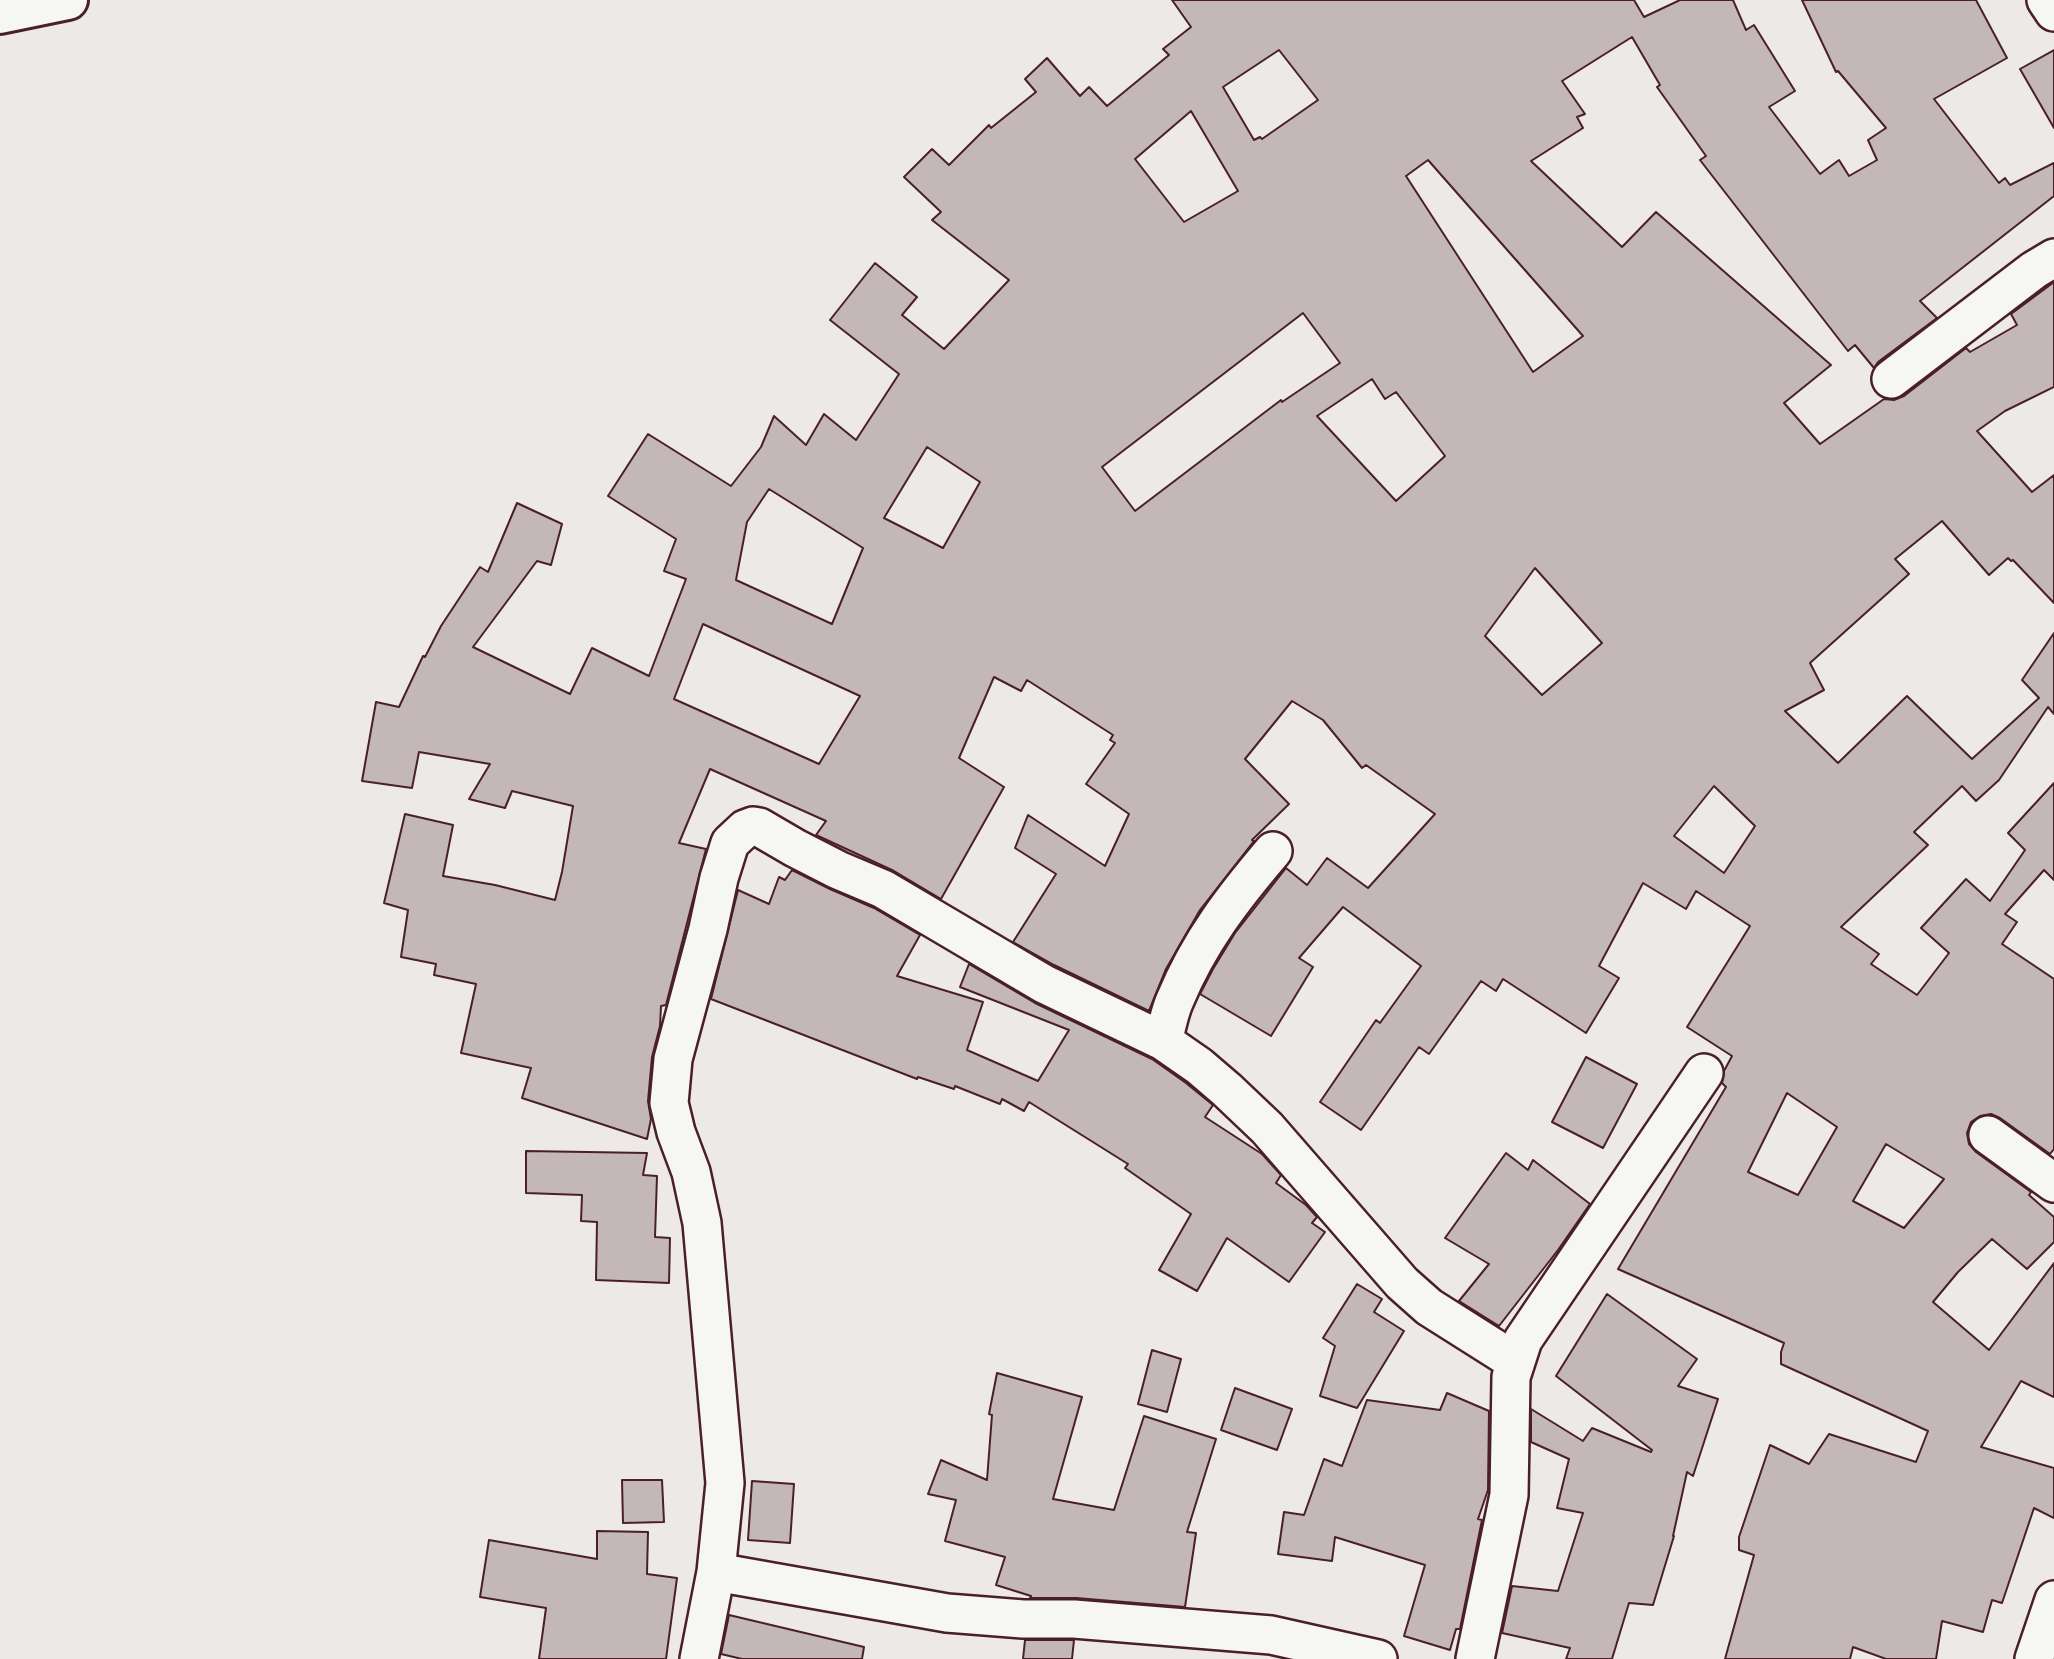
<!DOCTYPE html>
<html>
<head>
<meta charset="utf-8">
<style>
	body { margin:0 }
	canvas { display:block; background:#ece9e6 }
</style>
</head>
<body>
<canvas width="2054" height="1659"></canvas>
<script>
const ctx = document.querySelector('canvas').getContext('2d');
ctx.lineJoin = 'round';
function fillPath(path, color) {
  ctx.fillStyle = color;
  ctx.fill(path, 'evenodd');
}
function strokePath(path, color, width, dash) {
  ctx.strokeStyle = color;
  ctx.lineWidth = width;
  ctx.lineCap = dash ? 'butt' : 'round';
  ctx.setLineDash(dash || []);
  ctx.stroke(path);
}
const building = new Path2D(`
	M1172,0H1634L1644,17L1680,0H1733L1746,30L1754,25L1795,91L1769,107L1820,174L1839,160L1849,176L1877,160L1868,140L1886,128L1838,71L1836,72L1802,0H1976L2007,58L1934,99L1999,183L2005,178L2010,185L2054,163V196L1920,301L1937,318L1878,362L1874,368L1855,345L1848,351L1700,160L1706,156L1657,87L1660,85L1632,37L1562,81L1585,114L1577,117L1583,128L1531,161L1622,247L1656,212L1831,365L1784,403L1820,444L1884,399L1894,400L1904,396L1966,348L1970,352L2017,325L2011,314L2054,282V387L2005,411L1977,431L2032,492L2054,475V603L2013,560L2011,561L2008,558L1989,575L1942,521L1895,559L1909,574L1810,663L1824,690L1785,711L1838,763L1907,696L1972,759L2039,698L2022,680L2054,633V714L2048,707L1999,780L1976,801L1962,786L1914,832L1928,845L1841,927L1879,954L1871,964L1917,995L1949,953L1921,928L1966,879L1990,901L2025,850L2008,833L2054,783V880L2044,870L2005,914L2017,922L2002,944L2054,979V1149L2050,1154L2000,1118L1991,1114L1980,1116L1971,1122L1967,1133L1969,1144L1976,1152L2031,1192L2029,1195L2054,1217V1242L2027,1269L1992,1239L1958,1272L1933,1302L1989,1350L2054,1263V1397L2021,1381L1981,1447L2054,1468V1518L2034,1508L2002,1603L1992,1600L1983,1632L1942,1621L1936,1659H1886L1853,1647L1850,1659H1725L1754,1555L1739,1550V1537L1770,1445L1809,1464L1829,1434L1916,1462L1928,1431L1781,1364V1352L1784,1343L1618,1269L1726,1087L1722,1083L1724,1071L1732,1056L1687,1027L1750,926L1696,891L1686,909L1643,883L1599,966L1619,978L1586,1033L1503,979L1496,991L1481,981L1429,1054L1419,1047L1361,1130L1320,1102L1376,1020L1380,1023L1421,966L1343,907L1299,958L1313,967L1271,1036L1200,994L1213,969L1235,933L1286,868L1307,885L1327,858L1368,888L1435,814L1366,765L1362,768L1323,720L1292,701L1245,759L1289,804L1252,840L1254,841L1200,910L1166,969L1149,1011L1054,965L1013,942L1056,874L1015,848L1028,815L1105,866L1129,814L1086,784L1115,743L1110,740L1113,735L1027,680L1021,691L994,677L959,758L1004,787L941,899L894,871L816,835L826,821L710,769L679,843L706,849L666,1005L661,1006L660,1026L652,1057L648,1101L651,1119L647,1139L522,1098L531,1068L461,1053L476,984L434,975L436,964L401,957L408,910L384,903L405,814L453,825L443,876L495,885L555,900L562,872L573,806L512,791L505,808L469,799L490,764L419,752L412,788L362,781L376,702L399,707L423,656L425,657L441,626L480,567L488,572L517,503L562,524L551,565L537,561L473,647L570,694L592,648L649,676L686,579L664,571L676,539L608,496L648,434L731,486L761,447L774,416L806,445L824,414L856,440L899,374L830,320L875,263L917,297L902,315L944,349L1009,280L932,220L941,212L904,177L932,149L949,165L989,125L991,128L1036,92L1025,79L1047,58L1080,96L1089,87L1107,106L1169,55L1163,49L1191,27ZM1279,50L1318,100L1262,139L1260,137L1254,140L1223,87ZM1191,111L1238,191L1184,222L1135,159ZM1428,160L1583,336L1533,372L1406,176ZM1303,313L1340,363L1282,402L1281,400L1135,511L1102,467ZM1372,379L1385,399L1396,392L1445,456L1396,501L1317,416ZM927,447L980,482L943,548L884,518ZM769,489L863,548L832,624L736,580L747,522ZM1535,568L1602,643L1542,695L1485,636ZM703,624L860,696L819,764L674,699ZM1714,786L1755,826L1724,873L1674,836ZM1787,1093L1837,1127L1798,1195L1748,1172ZM1886,1144L1944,1179L1904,1228L1853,1201Z
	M2054,50V128L2020,69Z
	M792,870L830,889L874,908L920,935L897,976L983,1002L967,1050L1038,1081L1069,1030L960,987L969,964L1035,1003L1152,1059L1186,1083L1213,1105L1205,1117L1262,1154L1281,1175L1276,1183L1306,1205L1317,1217L1312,1223L1325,1232L1289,1282L1227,1238L1197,1291L1159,1270L1191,1214L1125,1168L1128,1164L1029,1102L1024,1111L1002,1099L1000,1104L955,1086L954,1089L918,1077L917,1079L711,999L738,890L769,904L779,877L785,880Z
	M1586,1057L1637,1084L1603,1148L1552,1122Z
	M526,1151L647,1153L643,1175L657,1176L655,1237L670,1238L669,1283L596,1280L597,1222L581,1221L582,1195L526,1193Z
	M1506,1153L1528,1170L1533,1160L1590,1204L1558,1250L1499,1326L1459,1301L1489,1264L1445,1238Z
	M1357,1284L1382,1299L1374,1312L1404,1331L1357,1408L1320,1396L1335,1346L1323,1338Z
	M1607,1294L1697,1359L1678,1386L1718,1399L1693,1476L1687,1472L1673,1536H1674L1653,1605L1629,1603L1612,1659H1566L1570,1648L1502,1633L1512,1586L1558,1591L1583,1513L1557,1508L1569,1459L1531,1442V1409L1583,1441L1592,1428L1651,1452L1652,1450L1556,1376Z
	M1152,1350L1181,1359L1167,1412L1138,1404Z
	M997,1373L1082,1397L1053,1499L1114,1510L1144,1416L1216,1439L1187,1532L1196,1533L1185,1607L1076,1598H1030L1031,1596L996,1585L1005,1557L945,1541L956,1500L928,1494L941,1460L987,1480L992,1415L989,1414Z
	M1235,1388L1292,1409L1277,1450L1221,1430Z
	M1447,1393L1489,1411L1488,1490L1478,1519L1482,1520L1460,1629H1456L1450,1650L1404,1636L1425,1565L1335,1537L1332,1561L1278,1554L1284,1512L1304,1515L1324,1459L1342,1466L1367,1400L1440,1410Z
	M622,1480H662L664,1522L623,1523Z
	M752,1481L794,1484L790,1543L748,1540Z
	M597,1531L648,1532L647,1574L677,1578L666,1659H539L546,1608L480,1597L489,1540L597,1559Z
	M729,1615L864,1647L862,1659H742L721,1654Z
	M1025,1640H1074L1072,1659H1023Z`);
fillPath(building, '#c4b7b7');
strokePath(building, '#4a1f2b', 2);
const minor = new Path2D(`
	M2046,0L2054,12
	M1891,379L2034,270L2054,258
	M1163,1041C1167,1028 1169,1013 1175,1000C1199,942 1233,898 1273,851
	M1988,1135L2054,1183
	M716,1572L947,1613L1023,1619H1074L1271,1635L1378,1659
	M699,1659L716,1572L725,1483L702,1223L691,1172L676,1132L669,1103L673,1059L708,929L719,878L730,843L745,829L753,826L759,827L795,848L838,870L883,889L1044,984L1163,1041L1199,1066L1227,1090L1267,1128L1402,1283L1429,1307L1516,1362
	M1475,1659L1509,1495L1511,1377L1523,1340L1704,1073
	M2034,1659L2054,1600`);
const motorway = new Path2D(`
	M0,14L68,0`);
strokePath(minor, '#4a1f2b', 42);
strokePath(motorway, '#4a1f2b', 44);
strokePath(minor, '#f6f6f2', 37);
strokePath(motorway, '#f6f6f2', 38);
</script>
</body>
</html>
